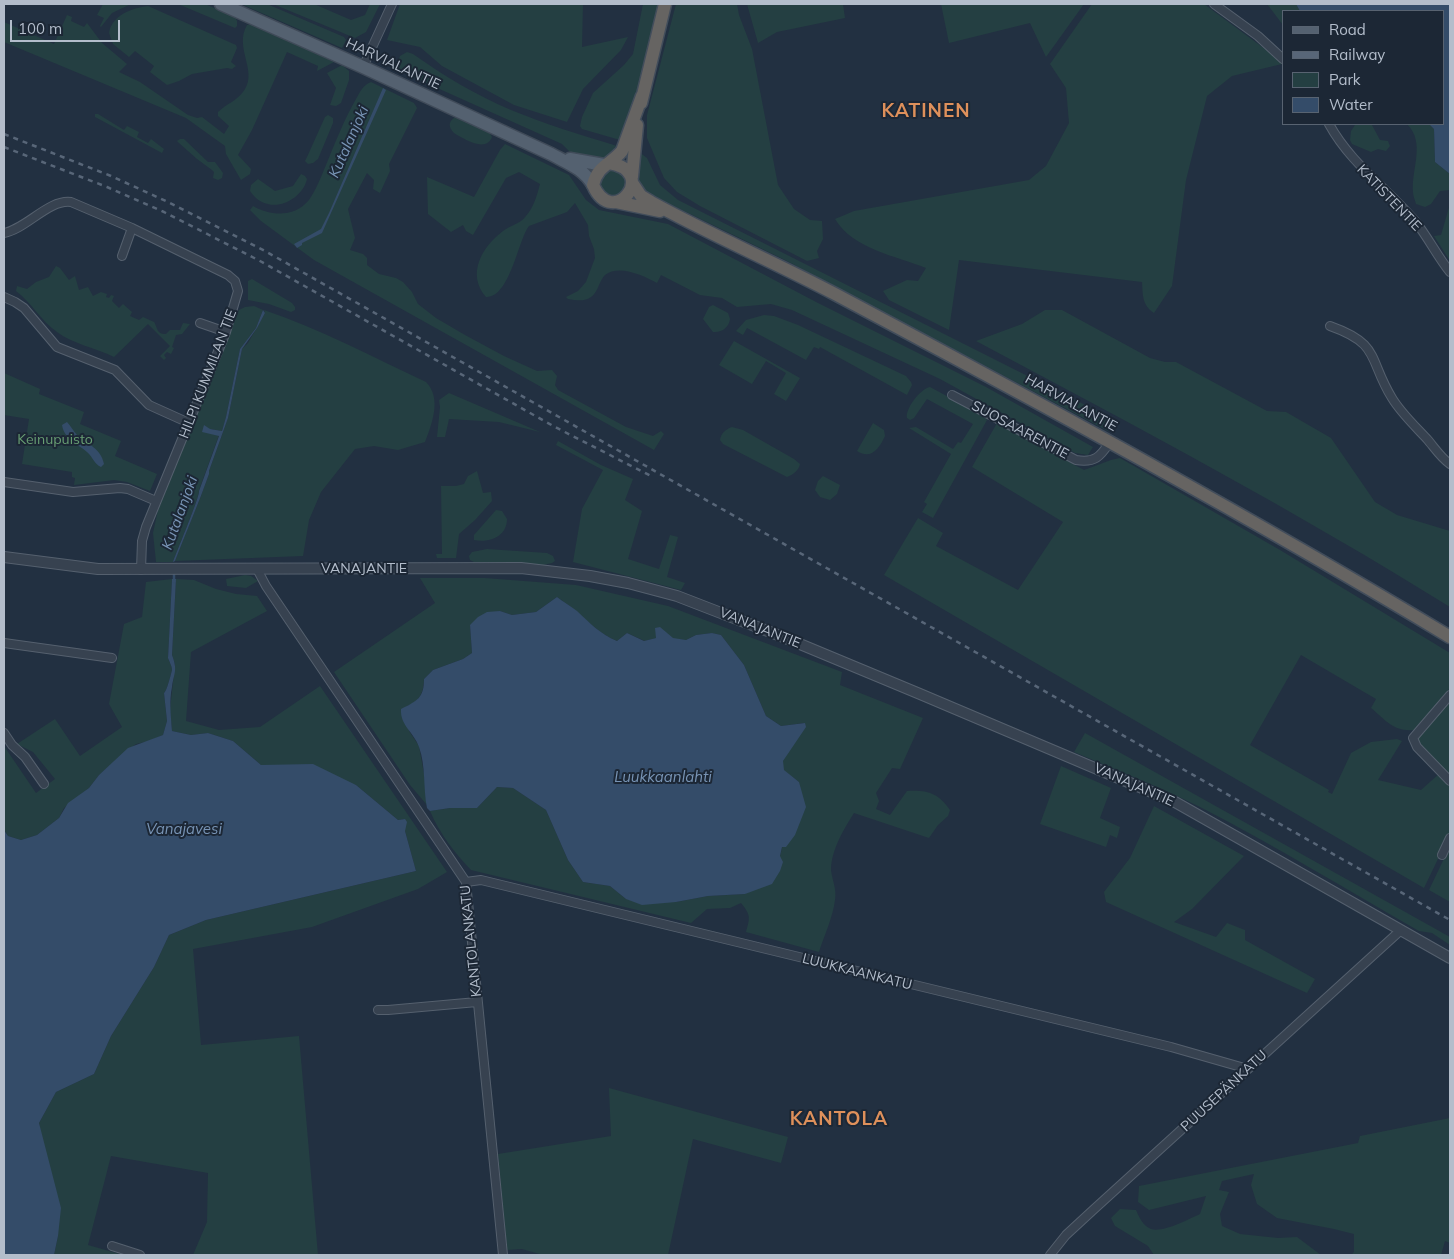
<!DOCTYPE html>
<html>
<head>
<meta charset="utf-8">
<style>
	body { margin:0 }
	#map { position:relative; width:1454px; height:1259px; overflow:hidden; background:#223041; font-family:Mulish,sans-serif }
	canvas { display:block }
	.frame { position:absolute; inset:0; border:5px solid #b3bdcb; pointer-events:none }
	.legend { position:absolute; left:1282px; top:10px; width:162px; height:115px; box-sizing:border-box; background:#1c2735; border:1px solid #586371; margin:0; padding:6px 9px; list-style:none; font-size:15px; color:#b3bdcb }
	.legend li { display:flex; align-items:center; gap:10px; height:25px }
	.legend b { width:25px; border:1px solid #586371 }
	.scale { position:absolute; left:10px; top:20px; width:110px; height:22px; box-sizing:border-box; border:2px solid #b3bdcb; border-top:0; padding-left:6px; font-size:15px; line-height:18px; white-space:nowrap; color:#b3bdcb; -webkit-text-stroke:4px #1c2735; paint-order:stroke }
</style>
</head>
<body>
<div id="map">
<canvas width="1454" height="1259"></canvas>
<div class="frame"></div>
<ul class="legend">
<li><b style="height:6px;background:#546170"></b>Road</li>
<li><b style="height:6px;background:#586678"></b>Railway</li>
<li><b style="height:14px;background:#243f42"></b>Park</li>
<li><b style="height:14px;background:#344c69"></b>Water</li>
</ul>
<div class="scale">100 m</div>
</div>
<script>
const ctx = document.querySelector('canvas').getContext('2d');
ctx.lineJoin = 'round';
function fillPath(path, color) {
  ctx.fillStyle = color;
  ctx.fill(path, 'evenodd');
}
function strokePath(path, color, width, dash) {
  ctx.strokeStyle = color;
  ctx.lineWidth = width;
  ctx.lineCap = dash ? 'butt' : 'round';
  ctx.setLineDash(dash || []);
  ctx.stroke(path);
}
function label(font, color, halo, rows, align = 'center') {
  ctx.font = font + ' Mulish,sans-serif';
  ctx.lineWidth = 4;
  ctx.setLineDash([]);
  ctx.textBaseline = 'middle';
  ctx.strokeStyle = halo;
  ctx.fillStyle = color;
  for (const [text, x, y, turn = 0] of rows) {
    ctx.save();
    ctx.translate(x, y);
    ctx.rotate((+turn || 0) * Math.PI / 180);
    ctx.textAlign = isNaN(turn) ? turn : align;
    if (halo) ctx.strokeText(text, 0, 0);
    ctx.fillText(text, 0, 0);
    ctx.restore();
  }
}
fillPath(new Path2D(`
	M103,4H131L112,13L101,27L100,26L104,18L97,15Z
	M178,4H205L235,17L237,21V26L235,28Z
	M241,4H267L344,37L346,40L342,48Z
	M273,4H314L351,20L365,15L370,4H380L366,32L355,38Z
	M400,4H583L582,47L628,37L621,50L583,89L567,122L514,105L442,66L420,47L387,40Z
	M643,4L659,5L637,91L620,140L582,129L580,126L582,117L593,93L624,65L633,54Z
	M676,4H737L739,15L752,49L778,185L794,209L810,220L822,221L823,239L817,251L819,258L807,261L700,206L677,192L664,178L647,138V115Z
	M747,4H843L845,18L777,32L758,43Z
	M941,4H1084L1046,57L1030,23L949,43Z
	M1092,4H1204L1269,52L1282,64L1232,76L1207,96L1186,180L1172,286L1154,313C1142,305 1143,296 1142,282L959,260L949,330L889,300L883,291L907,280L918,281L926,268C896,256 853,249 835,219L854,211L1029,180L1046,166L1069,123L1066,88L1050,64Z
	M1267,4H1296L1300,11H1283V25Z
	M148,6L236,45L237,48L231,62L236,66L232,69L227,68L192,74L179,81L167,85L150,72L154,66L135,51L129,57L113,44L109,33C112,15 132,8 148,6Z
	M67,15L72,17L71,21L84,27L87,23L102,43L127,64L119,72L140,82L188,115L197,118L202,117L224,134L229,126L218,116V112C226,104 239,100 245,89C257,70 234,47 247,25L252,24L259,27L334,62L317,71L318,66L287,52L252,130L238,155L251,169L250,174L241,180L226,154L225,146L186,118L4,42V22L54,44Z
	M407,52L413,54C444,76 476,95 511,110C545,124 581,135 617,146L614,148L616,149L608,157L594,159L574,156L562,144L395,69L400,56Z
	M342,65L349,71V80L341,103L336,106L330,105L336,88L327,73Z
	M371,82L414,103L417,108L389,164L390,171L380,193L373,189L374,180L367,173L348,209L355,238L350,250L363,254L367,258V265L379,274L396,278L403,282L412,292L418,304L436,318L465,335L504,356L537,371L552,370L557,376L555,385L558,390L626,427L653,436L661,431L664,434L654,450L314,260L261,221L250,210L253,206C271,216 294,218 309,200C316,190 321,177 326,165C335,143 344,120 356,99C360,92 363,85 371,82Z
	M95,114H98L124,130L127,126L139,132L137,137L148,143L151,139L164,149L162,153L97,118L95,117Z
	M328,115L333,118V123L318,159L313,163L308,164L305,161L307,157L325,117Z
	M456,117L489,132L492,137C486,153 464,139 454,133C448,127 448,121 456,117Z
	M1366,124L1372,125L1380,140L1388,141L1390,146L1386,151L1378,149L1371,152L1352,144L1350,140L1351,131L1355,125Z
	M1407,124H1429L1434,129L1435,162L1450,174V190L1440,191L1431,204L1425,207L1416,204C1415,200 1413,196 1413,192C1411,169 1426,143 1407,124Z
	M180,139H184L208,162H215L223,173L222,178L218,180L213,178L214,172L212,170L197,159L179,143L177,141Z
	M505,144L569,175L586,200L599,210L668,224L818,303L986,387L1093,447L1088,455L1075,453L940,379L792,310L771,304L737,307L722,298L700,295L661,275L657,283C644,276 619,264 605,275C602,278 601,281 599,285C593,301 584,302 568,299L566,297L578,291L586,282L595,258L594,249L589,236L588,225L575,203L567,212L529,226C518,240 510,298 486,297C466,274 482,247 503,231C511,225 520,224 526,216C534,207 537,195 540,184L519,172L506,178L473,235L466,231L463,225L451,232L428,214L427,177L474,197L500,150Z
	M639,152L647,158L660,185L678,200L1115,420L1117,424L1111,431H1108L787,261L651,195C634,186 637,168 639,152Z
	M600 183a13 13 0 1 1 26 0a13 13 0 1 1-26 0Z
	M301,174L305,176L307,179C303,197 280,211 262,202C257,200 253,195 250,191L251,185L258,179L275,191L293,186Z
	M1450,204V261L1434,236L1441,235Z
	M56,266L60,268L69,280L75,276L79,290L88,287L93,296L101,292L107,294L106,297L109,298L111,295L114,296L112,301L119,308L123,304L132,312L130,316L139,320L143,317L154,322C158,328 156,334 166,334L170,330H180L183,323L190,324L182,334L176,335L172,347L174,348L171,354L167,352L164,355L166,358L164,360L160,356L170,346L148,324L114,357C96,348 73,344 57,332C41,321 32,303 16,291L17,286L27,289L36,282L49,277Z
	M252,279L292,303L295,307V310L291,312L269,304L248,300V281Z
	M713,305L728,313L730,319C729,327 722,333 713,332L703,319L709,307Z
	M254,306L263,310L256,328L240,349L226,417L222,431L210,429L204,425L219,435L199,490C200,496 177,551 173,562H156L153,533L158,510L239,310L245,307Z
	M264,310C320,329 373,357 426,382C442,398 432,424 425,442L398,450L374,446L355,449L321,492L309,520L303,556L175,561C186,532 199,503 209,474V471L228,418L242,349L248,343L265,313Z
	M1045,310H1062L1150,358L1165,362H1176L1267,411L1286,412L1331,438L1375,502L1397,515L1450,531V607C1296,511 1136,426 976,341L1022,324Z
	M764,315L774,316L798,325L906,376L911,382L912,385L907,395L820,347L819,349L814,347L806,360L747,328L743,335L736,331L746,320Z
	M734,341L800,378L786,401L774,394L786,373L766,361L752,384L719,365Z
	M4,373L40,389L39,394L84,412L80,424L121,441L115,456L157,474L150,491L127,482L114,480L74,485L75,478L72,477V472L22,464L29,419L4,415Z
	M930,387L984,416L987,420L933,518L922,512L927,504L924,502L951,454L909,428L916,427L953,449L958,442L961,443L973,424L927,399L914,418L910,420L907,418C905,409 920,389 930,387Z
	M449,393L540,432L499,422L449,419L445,437H437L440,407L439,400Z
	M873,423L884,430L885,436C879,449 871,460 857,451Z
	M997,423L1084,470L1111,460L1120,458L1280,550L1450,653V688L1414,730C1393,732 1386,720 1371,708L1376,699L1301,655L1250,745L1329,790L1328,792L1332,794L1351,753L1371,742L1397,739L1402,741L1378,780L1421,790L1440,773L1450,785V834L1424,888L884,575L918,518L943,533L936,546L1018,590L1063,522L972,467Z
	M732,427L743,430L794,459L800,464C799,470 793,475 787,477L723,444L720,440C721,433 726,429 732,427Z
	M558,441L601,465L633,479L625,500L642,511L628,559L659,569L670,535L678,537L667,577L685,583L681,590L573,562L582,509L603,470L556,445Z
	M477,471L483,493L491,492L492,501L475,520L459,534L456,558H437L436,554H442L441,486H456L464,484L468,476Z
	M823,476L840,485L837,494L830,500L820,497L815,490L818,481Z
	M496,510L502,511L507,519C507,537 489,543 474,540V535Z
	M487,549L547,553L553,556L555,561L552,563L543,565L474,562L470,560L469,556L472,552Z
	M245,575L251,576L258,581L246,588L227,586L226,579Z
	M420,578H485L576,585L668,606L842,672L840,685L923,718L900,769L892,768L876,793L879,801L876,809L890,815L907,791C928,790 938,793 950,810L948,816L938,825L929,838L854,813C844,829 831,850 831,870C832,880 837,889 835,900C833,917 824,936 819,952L746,932C750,918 751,915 741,903L730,908L707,909L691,923L471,870C454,852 440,834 430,811L450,808H477L497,787L513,788L546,810L568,860L583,882L610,886L626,899L676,902L708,896L745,894L780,856L799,782L783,770V761L804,723L781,726L766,716L744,665L721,635L712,633L696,635L686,640L656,638L645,641L627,633L617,641C600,634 590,623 577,612C571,606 563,602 557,597L536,612L512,615L500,611L470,625L472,653L463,659L433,670L424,679C424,691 420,702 407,706L409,731L419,746L426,785L427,805L410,785L334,672L435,603Z
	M172,579L168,658C169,661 172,666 172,670C171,674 167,691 164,693L167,721L163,735L150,741L136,744L99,775L89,788L64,808L59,818L37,835L21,840L8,836L4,830V746L36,793L55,779L33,752L17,744L55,719L80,756L122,727L109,704L124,624L142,617L146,582Z
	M176,579L194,580L216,589L236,594L257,596L267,611L191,652L186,721L219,730L260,727L320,686L447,872L418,889L312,927L193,949L201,1045L299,1036L318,1255H193L207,1222L208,1173L111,1156L88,1245L123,1255H54L58,1236L39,1123L56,1092L94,1074L111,1036L154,967L169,935L206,920L416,871L405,831V819L398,820L356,785L283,766L261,765L233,741L208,733L191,735L172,731L170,709L175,664L172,655Z
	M1450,701V778L1417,741L1416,737Z
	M1085,733L1450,937V945L1432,933L1419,931C1347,890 1276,846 1202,808C1160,787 1117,770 1074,752Z
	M1061,766L1111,788L1100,818L1120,827L1117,838L1110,835L1106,847L1040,824Z
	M1154,806L1244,856L1192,909L1174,922L1216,937L1227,923L1245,930V940L1315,979L1307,993L1106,902L1104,892L1130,858Z
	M1450,846V902L1429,890Z
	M609,1088L788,1137L781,1163L693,1139L668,1255H543L522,1249L507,1250L498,1154L611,1136Z
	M1450,1118V1243L1445,1241L1441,1255H1351L1354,1252V1234L1334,1229L1277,1218L1257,1204L1251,1185L1254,1174L1222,1181L1219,1190L1229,1192L1220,1214L1222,1226L1240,1234L1278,1238L1297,1237L1321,1255H1154L1148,1246L1115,1226L1111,1218L1120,1209L1136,1210C1139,1217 1143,1226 1151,1229C1163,1233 1189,1219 1200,1214L1206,1196L1149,1210L1138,1202L1139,1186L1358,1143L1360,1136Z`), '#243f42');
fillPath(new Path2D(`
	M1296,4H1450V174L1435,162L1434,129L1429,124H1443V11H1300Z
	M383,88L386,90L322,233L302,243V245L297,248L294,244L321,229L329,213Z
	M263,310L265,313L257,328L242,349L228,418L209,471V474C199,503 186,532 175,561L173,562C177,551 200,496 199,491L219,436L202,432L204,425L210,429L222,431L226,417L240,349L256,328Z
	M67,422C71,426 73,431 77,435C87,444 101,448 104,464L101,467C94,464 93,457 87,452C78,444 64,439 62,425Z
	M172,579H176L172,655C178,671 174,672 172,687C169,701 171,716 172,731L191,735L208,733L233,741L261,765L313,764L356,785L398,820L405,819L407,822L405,831L416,871L206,920L169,935L154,967L111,1036L94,1074L56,1092L39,1123L61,1208L58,1236L54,1255H4V830L8,836L21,840L37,835L59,818L68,803L89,788L99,775L128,748L163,735L167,721L164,693C167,691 171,674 172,670C172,666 169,661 168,658Z
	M557,597C563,602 571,606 577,611C590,623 600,634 617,641L627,633L644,641L656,638L655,628L660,627L673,638L686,640L696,635L712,633L721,635L744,665L766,716L781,726L805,723L806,727L783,761L784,770L799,782L806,807L795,835L786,847H782L780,856L783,862L780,871L772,884L745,894L708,896L676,902L642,905L626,899L610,886L583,882L568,860L546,810L513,788L497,787L477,808H450L430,811L427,808C423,788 426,766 419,747C414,732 400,726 401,709C417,701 424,698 424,679L433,670L463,659L472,653L470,625L478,617L487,612L500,611L512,615L536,612Z`), '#344c69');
strokePath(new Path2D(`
	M174,582V570`), '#344c69', 2.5);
const minor = new Path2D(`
	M1214,4L1258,36L1283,59
	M363,67L392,4
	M1329,124C1351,164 1386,187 1415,221C1428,237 1437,256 1450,272
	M4,233C26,229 49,199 71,202L132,228L228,275L235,281L238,291L226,332L146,527L142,541L141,570
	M122,256L132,228
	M4,297L15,302L24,308L57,347L115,370L149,405L189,423
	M200,323L226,332
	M1330,326C1381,344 1368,359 1392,398C1401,413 1415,426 1427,439C1434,447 1441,458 1450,464
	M952,395L1076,460C1095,463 1100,457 1110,442
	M4,482L73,492L120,488L128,489L156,501
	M257,569L266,586L466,882L503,1255
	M4,643L112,658
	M1450,695L1413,738L1417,747L1450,781
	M4,733L12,745L25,757L44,784
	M1442,855L1450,838
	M466,882L481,880L1171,1047L1248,1069
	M378,1010H388L477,1002
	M112,1246L140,1255
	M1050,1255L1066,1235L1092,1211L1401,930`);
const tertiary = new Path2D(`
	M4,557L98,569L521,568L590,576L628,583L677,596L783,637L920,694L1175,802L1450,958`);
const primary = new Path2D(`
	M221,4L363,67L551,154C567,163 583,168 593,185
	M570,159L604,165`);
const trunk = new Path2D(`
	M641,103L665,4
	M609,163C660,171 613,231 593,185C598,165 610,165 622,151L642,96
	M632,177L637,125
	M633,184L641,196L651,202C711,235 774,262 835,294C1042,404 1249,516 1450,637
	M616,202L660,211`);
strokePath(minor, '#55606e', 10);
strokePath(tertiary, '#55606e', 12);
strokePath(primary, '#404b59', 15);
strokePath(trunk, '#424d5b', 15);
strokePath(minor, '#374250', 8);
strokePath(tertiary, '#374250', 10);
strokePath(primary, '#546170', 12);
strokePath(trunk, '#666462', 12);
strokePath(new Path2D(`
	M4,134L111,176L168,202L265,251L1450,920
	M4,147L107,187L164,212L260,261L555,427L651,476`), '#586678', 2.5, [5, 5]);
label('14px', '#b3bdcb', '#1c2735', [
	["HARVIALANTIE",393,64,25],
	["KATISTENTIE",1389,198,46],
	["HILPI KUMMILAN TIE",208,374,-69],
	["HARVIALANTIE",1071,403,29],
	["SUOSAARENTIE",1020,430,28],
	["VANAJANTIE",364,569],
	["VANAJANTIE",760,628,22],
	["VANAJANTIE",1134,785,24],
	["KANTOLANKATU",471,941,-96],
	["LUUKKAANKATU",857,972,14],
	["PUUSEPÄNKATU",1224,1091,-43]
]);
label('14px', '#689e73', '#1c2735', [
	["Keinupuisto",55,440]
]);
label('italic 15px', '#7894b5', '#1c2735', [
	["Kutalanjoki",349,142,-66],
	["Kutalanjoki",180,513,-70],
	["Luukkaanlahti",663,777],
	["Vanajavesi",184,829]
]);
ctx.letterSpacing = '1px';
label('bold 19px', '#de905b', '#1c2735', [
	["KATINEN",926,111],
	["KANTOLA",839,1119]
]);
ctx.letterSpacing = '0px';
</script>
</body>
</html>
